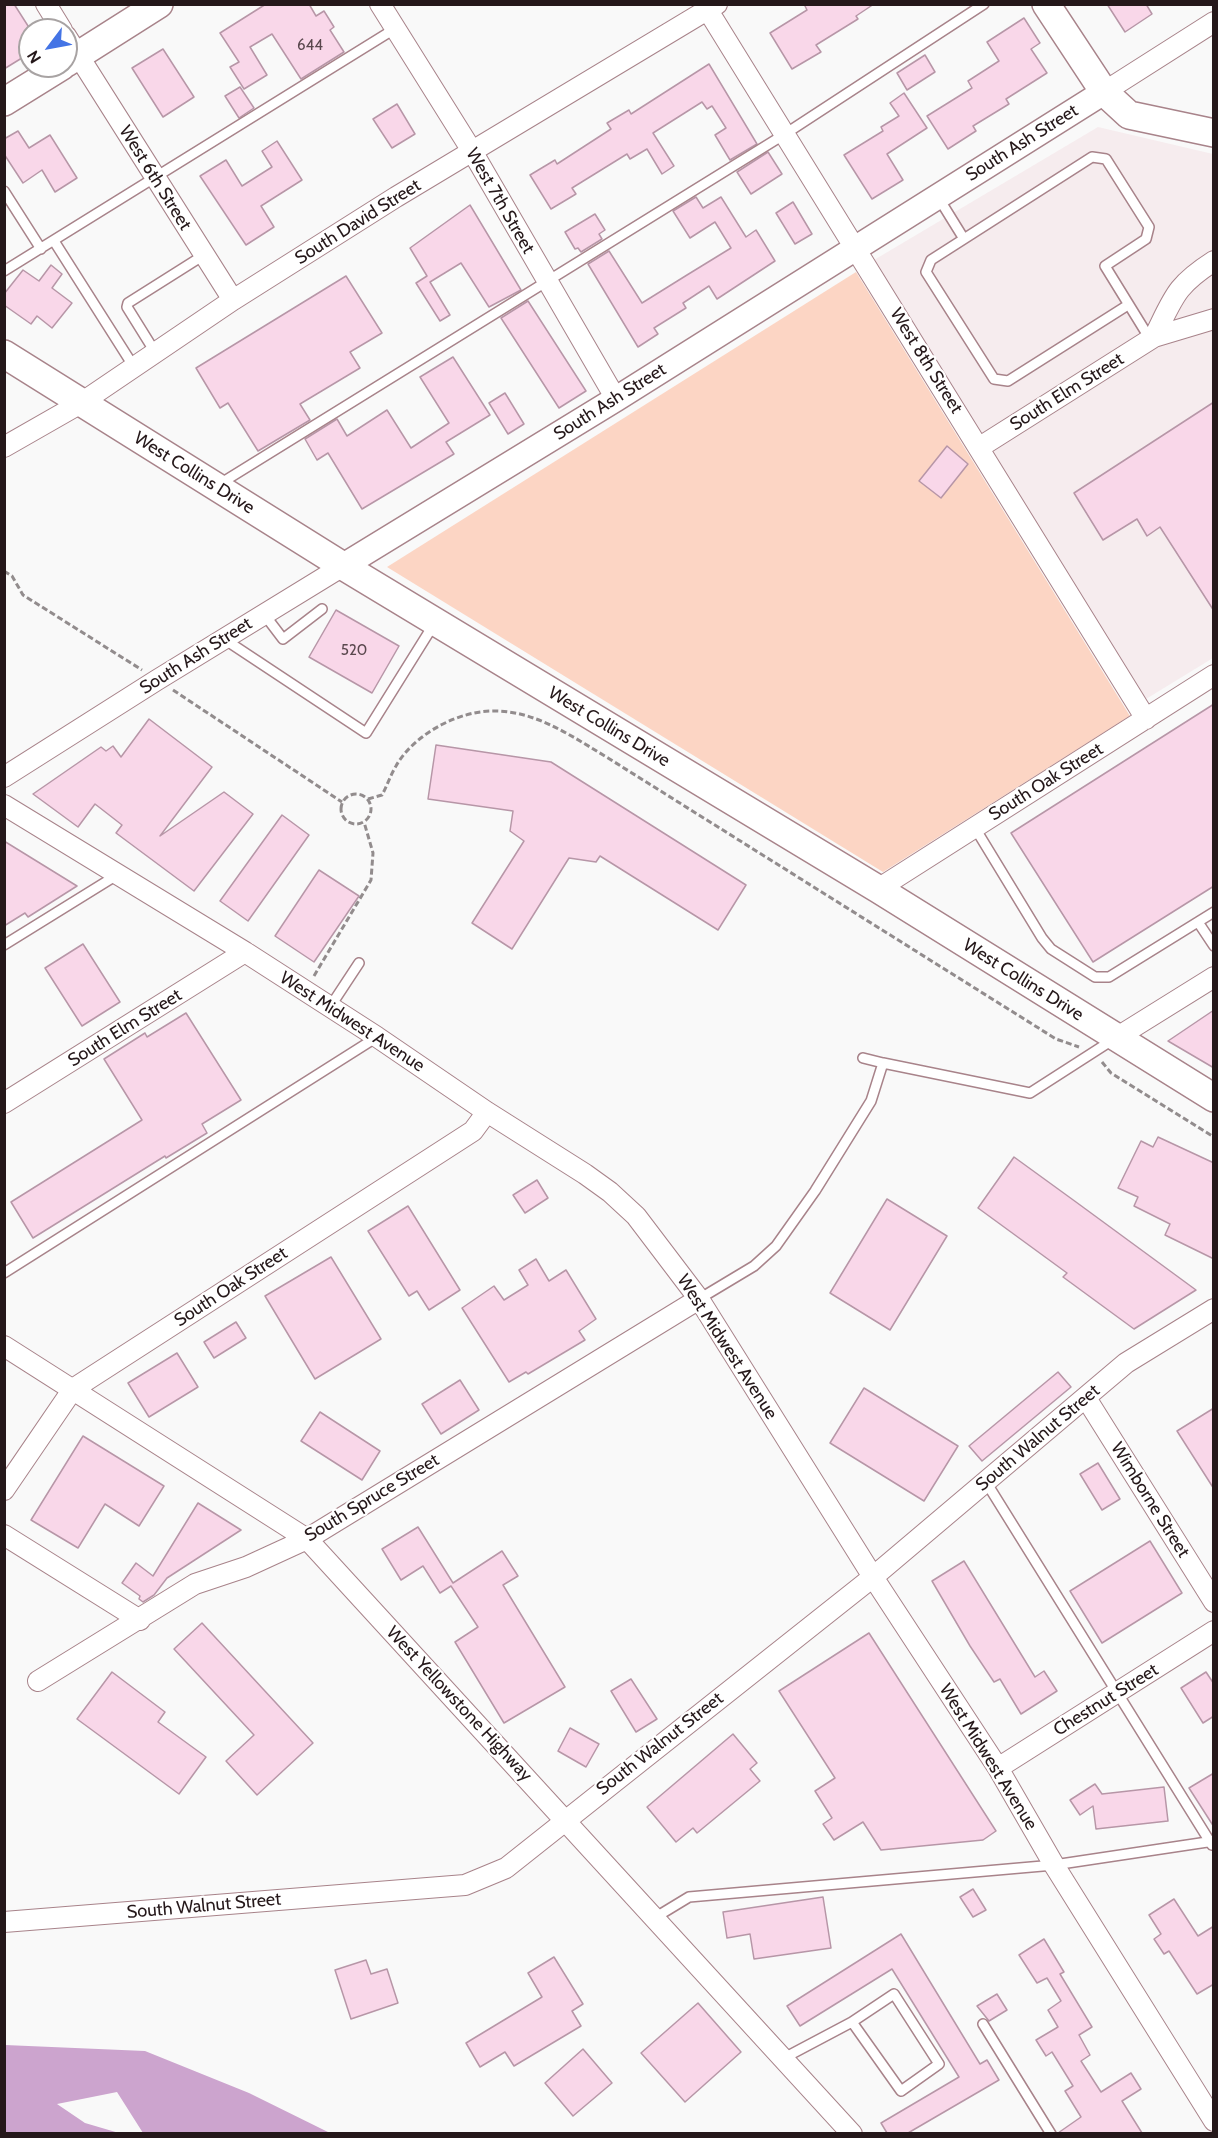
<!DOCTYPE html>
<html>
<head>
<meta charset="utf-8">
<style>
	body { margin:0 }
	#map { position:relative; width:1218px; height:2138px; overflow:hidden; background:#f9f9f9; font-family:Cabin,sans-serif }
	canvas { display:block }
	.frame { position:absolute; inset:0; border:6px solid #25181a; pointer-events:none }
	.north { position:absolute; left:18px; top:18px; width:60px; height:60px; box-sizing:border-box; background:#fff; border:2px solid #a8a3a3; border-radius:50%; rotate:238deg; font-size:16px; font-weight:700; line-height:24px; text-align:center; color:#25181a }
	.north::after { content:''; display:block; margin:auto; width:21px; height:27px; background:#4474e5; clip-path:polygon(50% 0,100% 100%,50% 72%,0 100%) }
</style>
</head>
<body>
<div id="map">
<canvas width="1218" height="2138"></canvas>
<div class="frame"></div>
<div class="north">N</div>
</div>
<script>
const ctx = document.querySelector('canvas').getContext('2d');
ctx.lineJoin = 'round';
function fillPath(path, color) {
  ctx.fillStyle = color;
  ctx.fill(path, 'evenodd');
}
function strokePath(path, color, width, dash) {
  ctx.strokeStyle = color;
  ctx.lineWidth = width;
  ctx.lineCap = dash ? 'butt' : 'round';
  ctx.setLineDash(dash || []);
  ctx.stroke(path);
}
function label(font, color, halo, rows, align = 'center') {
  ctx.font = font + ' Cabin,sans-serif';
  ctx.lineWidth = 4.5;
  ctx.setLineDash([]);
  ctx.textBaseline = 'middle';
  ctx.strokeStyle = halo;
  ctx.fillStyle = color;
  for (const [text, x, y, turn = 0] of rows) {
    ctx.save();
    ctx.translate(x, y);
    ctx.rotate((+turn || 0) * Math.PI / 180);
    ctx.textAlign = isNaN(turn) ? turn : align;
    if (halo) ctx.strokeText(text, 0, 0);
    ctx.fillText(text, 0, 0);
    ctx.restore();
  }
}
fillPath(new Path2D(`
	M1098,127L1213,154V658L1146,699L874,260Z`), '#f6ecee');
fillPath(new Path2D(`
	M856,272L1130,716L883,872L387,567Z`), '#fcd5c4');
fillPath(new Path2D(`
	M5,2045L145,2051L249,2093L330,2133H143L117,2092L57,2104L85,2123L119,2133H5Z`), '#cca4ce');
const building = new Path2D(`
	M4,4H14L30,29V53L4,69Z
	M266,4H309L316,16L324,11L334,27L330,30L344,52L301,79L272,34L250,47L267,75L244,89L230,67L239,62L220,33Z
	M804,4H874L856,16L858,19L816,45L821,52L792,69L770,33L807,10Z
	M1107,4H1146L1152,14L1125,32Z
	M1024,18L1040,43L1031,49L1047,73L1006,99L1009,104L973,126L976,131L948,149L927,116L972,88L968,81L999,61L987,42Z
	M163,49L194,97L163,117L132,68Z
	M925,55L935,72L907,90L897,73Z
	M709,64L757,144L730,160L715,135L726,128L712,106L707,109L702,102L653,133L674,166L662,174L647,149L630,159L627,154L572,188L576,194L551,209L530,175L555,160L557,164L611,129L607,123L629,110L631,114Z
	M240,87L254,108L239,118L225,96Z
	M904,93L927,128L887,154L903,180L872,199L844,155L883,131L881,127L899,116L890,103Z
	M397,104L415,134L392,148L373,119Z
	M18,131L29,148L50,135L77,178L55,192L42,170L23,183L4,154V139Z
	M277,141L302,180L261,206L274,227L246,245L200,176L226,160L242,186L272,167L262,151Z
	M768,152L782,174L751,194L737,172Z
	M696,197L703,208L721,197L746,237L756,230L775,261L717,299L709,286L683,303L686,308L654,328L658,334L638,347L588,264L609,251L642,303L687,275L731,248L715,222L690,238L673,211Z
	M793,202L812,234L795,244L776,213Z
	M470,205L521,290L489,307L461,263L430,282L450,315L440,321L416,283L427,276L410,248Z
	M595,214L605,230L599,234L602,239L581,252L578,248L575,249L565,232Z
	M51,265L62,274L52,288L72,303L52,328L37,316L31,324L4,305V294L23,270L39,281Z
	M346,276L382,333L350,352L360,368L300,404L310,420L258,451L228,403L220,408L196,368Z
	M528,301L586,391L559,408L501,318Z
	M453,357L490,415L446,442L454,454L362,509L328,453L317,460L305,439L337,419L347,436L387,410L411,448L449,423L420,377Z
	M505,393L524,424L508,434L489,403Z
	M1214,402V611L1160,527L1147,536L1137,519L1103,540L1074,493Z
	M947,446L968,464L941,498L919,481Z
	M336,610L399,646L372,693L309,657Z
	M1214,704V886L1093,962L1011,833Z
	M149,719L212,767L160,836L224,792L253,814L194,891L116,833L122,825L95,804L78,827L33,794L101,747L106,751L113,746L121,757Z
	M436,745L551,762L746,885L718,930L600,856L596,862L569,858L512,949L472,923L524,841L510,831L513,811L428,799Z
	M282,815L309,835L248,921L220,901Z
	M4,841L77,886L28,917L25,913L4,926Z
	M319,870L359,896L314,962L275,936Z
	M83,944L120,1002L82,1026L45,968Z
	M1214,1010V1068L1168,1041Z
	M186,1013L241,1100L202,1124L207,1133L166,1158L165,1156L33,1238L11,1202L142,1120L104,1059L145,1033L147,1037Z
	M1158,1137L1214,1163V1259L1165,1235L1170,1224L1134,1206L1138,1197L1118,1188L1141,1141L1153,1147Z
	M1014,1157L1076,1202L1196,1290L1134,1329L1063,1277L1067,1273L978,1208Z
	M537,1180L548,1198L525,1213L513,1195Z
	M887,1199L947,1236L890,1330L830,1293Z
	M408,1206L460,1290L429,1310L417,1291L409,1296L368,1231Z
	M331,1257L381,1339L315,1379L265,1296Z
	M536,1259L549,1281L566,1270L596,1319L579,1331L585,1340L528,1374L526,1372L509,1382L462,1308L494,1286L504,1300L528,1285L519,1270Z
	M236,1322L246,1338L214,1358L204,1342Z
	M177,1353L198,1387L149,1417L128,1383Z
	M1058,1372L1071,1387L982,1461L969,1446Z
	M460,1380L479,1410L441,1434L422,1404Z
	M864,1388L958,1446L924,1501L830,1443Z
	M1214,1408V1489L1177,1431Z
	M320,1412L380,1451L362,1480L301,1441Z
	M83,1436L164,1486L139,1526L105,1504L78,1548L31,1520Z
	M1098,1463L1120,1499L1102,1510L1080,1474Z
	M198,1503L241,1530L167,1578L154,1595L143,1602L139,1599L140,1596L122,1583L136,1563L153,1576Z
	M418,1527L453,1583L502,1551L518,1576L503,1585L565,1687L504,1723L455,1642L478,1627L451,1586L440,1593L423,1566L401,1580L382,1549Z
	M1150,1541L1182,1593L1102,1643L1070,1591Z
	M964,1561L1035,1677L1044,1671L1057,1691L1021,1714L1000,1679L994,1682L970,1646L932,1581Z
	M202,1623L313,1743L257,1795L226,1761L254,1735L174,1649Z
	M869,1633L996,1831L983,1840L881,1850L863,1822L834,1840L823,1824L832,1818L815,1791L835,1778L779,1691Z
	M112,1672L165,1712L158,1722L206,1757L179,1794L77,1719Z
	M1206,1672L1214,1684V1716L1203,1723L1181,1688Z
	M631,1679L657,1719L636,1732L611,1691Z
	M570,1728L599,1744L586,1767L558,1751Z
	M733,1734L757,1763L750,1769L760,1781L697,1833L693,1828L676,1842L647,1807Z
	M1214,1773V1827L1189,1788Z
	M1095,1784L1102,1794L1164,1787L1168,1821L1096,1829L1093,1806L1080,1815L1070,1800Z
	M973,1889L986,1910L973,1917L960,1897Z
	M823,1897L831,1948L754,1959L750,1934L727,1938L723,1912Z
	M1174,1899L1198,1936L1214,1926V1984L1197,1994L1169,1951L1164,1954L1154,1939L1161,1934L1149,1915Z
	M901,1934L980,2064L987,2060L999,2080L908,2133H887L881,2123L959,2077L892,1969L800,2026L787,2006Z
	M1044,1939L1064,1972L1060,1974L1092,2027L1079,2035L1090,2055L1081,2061L1101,2092L1131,2073L1141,2089L1122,2101L1142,2133H1058L1081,2117L1065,2091L1073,2086L1052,2052L1046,2056L1036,2040L1058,2027L1048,2010L1061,2001L1047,1978L1037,1983L1019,1955Z
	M554,1957L583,2004L572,2011L581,2026L514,2066L505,2052L480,2067L466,2043L542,1997L528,1973Z
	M366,1960L371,1974L387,1969L398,2003L351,2019L335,1970Z
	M997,1994L1007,2010L989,2021L977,2006Z
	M698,2003L741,2052L685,2102L641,2053Z
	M583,2049L612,2083L573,2116L545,2083Z`);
fillPath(building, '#f9d7e9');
strokePath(building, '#b796a7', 1.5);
const service = new Path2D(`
	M4,191L41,249
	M938,197L964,239
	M54,241L134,367
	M4,271L396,28
	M1128,305L1008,381L994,379L926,272L931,260L1092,157L1106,159L1149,227L1146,239L1105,266L1150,339
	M155,352L127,307L128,303L204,255
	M218,485L785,134L984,4
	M264,614L283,639L322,609
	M224,639L366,733L434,624
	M975,828L1042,938L1051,949L1095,977H1109L1214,912
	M1198,922L1214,946
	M4,945L117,875
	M330,1007L359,963
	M863,1058L883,1063
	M4,1273L377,1037
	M699,1299L754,1266L776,1246L815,1191L871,1101L883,1063L1030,1093L1114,1039
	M986,1482L1212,1845
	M656,1917L689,1897L1054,1865L1214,1841
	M983,2024L1051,2134
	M784,2058L852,2022L901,2091L939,2064L894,1994L852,2022`);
const minor = new Path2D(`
	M46,4L62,30
	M380,4L472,151L616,399
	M704,4L1146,719
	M66,36L233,300
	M1104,92L1214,22
	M1154,337C1174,297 1175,286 1214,261
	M4,447L81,403L233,300L396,197L717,4
	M980,447L1154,337L1214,319
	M4,777L157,680L343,566
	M4,805L245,952L377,1037L487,1112L585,1174L610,1192L636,1216L699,1299L873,1577L998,1768L1054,1865L1214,2121
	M878,889L1214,675
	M1116,1038L1214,977
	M4,1103L245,952
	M4,1346L307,1539L852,2134
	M1086,1398L1214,1602
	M4,1490L73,1389L473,1131L487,1112
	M4,1535L140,1620
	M38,1681L195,1584L246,1567L307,1539L699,1299
	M998,1768L1214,1631
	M4,1922L465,1885L506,1868L873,1577L1126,1363L1214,1309`);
const tertiary = new Path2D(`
	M343,566L616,399L1104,92`);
const secondary = new Path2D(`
	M1046,4L1104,92L1129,115L1214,133
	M66,63L159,4
	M4,102L62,66
	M4,354L343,566L878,889L1214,1098`);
strokePath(service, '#a8838a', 12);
strokePath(minor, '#a8838a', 22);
strokePath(tertiary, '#a8838a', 27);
strokePath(secondary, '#a8838a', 30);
strokePath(new Path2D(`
	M4,571L12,576L23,595L142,670
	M173,690L342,802
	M341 809a15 15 0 1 1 30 0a15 15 0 1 1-30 0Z
	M368,799L382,795C387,786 390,776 396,766C406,748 425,733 443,724C507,692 554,725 608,758L1056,1039L1079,1047
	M314,976L371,880L373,853L364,822
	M1102,1062L1111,1073L1214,1137`), '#928c8d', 3, [6, 3]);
strokePath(service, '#fff', 9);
strokePath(minor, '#fff', 20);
strokePath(tertiary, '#fff', 24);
strokePath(secondary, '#fff', 27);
label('15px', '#5a484e', null, [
	["644",310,46],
	["520",354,651]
]);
label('18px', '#25181a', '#fff', [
	["South Ash Street",1022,143,-32],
	["West 6th Street",155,178,58],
	["West 7th Street",500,201,60],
	["South David Street",358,222,-32],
	["West 8th Street",926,361,58],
	["South Elm Street",1067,392,-32],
	["South Ash Street",610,402,-32],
	["West Collins Drive",194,473,32],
	["South Ash Street",196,656,-32],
	["West Collins Drive",609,727,31],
	["South Oak Street",1046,782,-32],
	["West Collins Drive",1023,980,32],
	["West Midwest Avenue",352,1022,33],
	["South Elm Street",125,1028,-32],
	["South Oak Street",231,1287,-33],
	["West Midwest Avenue",727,1347,57],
	["South Walnut Street",1038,1438,-40],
	["South Spruce Street",372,1498,-31],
	["Wimborne Street",1150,1500,58],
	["Chestnut Street",1106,1700,-32],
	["West Yellowstone Highway",459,1704,47],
	["South Walnut Street",660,1744,-38],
	["West Midwest Avenue",988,1757,58],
	["South Walnut Street",204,1906,-5]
]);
</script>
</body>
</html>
